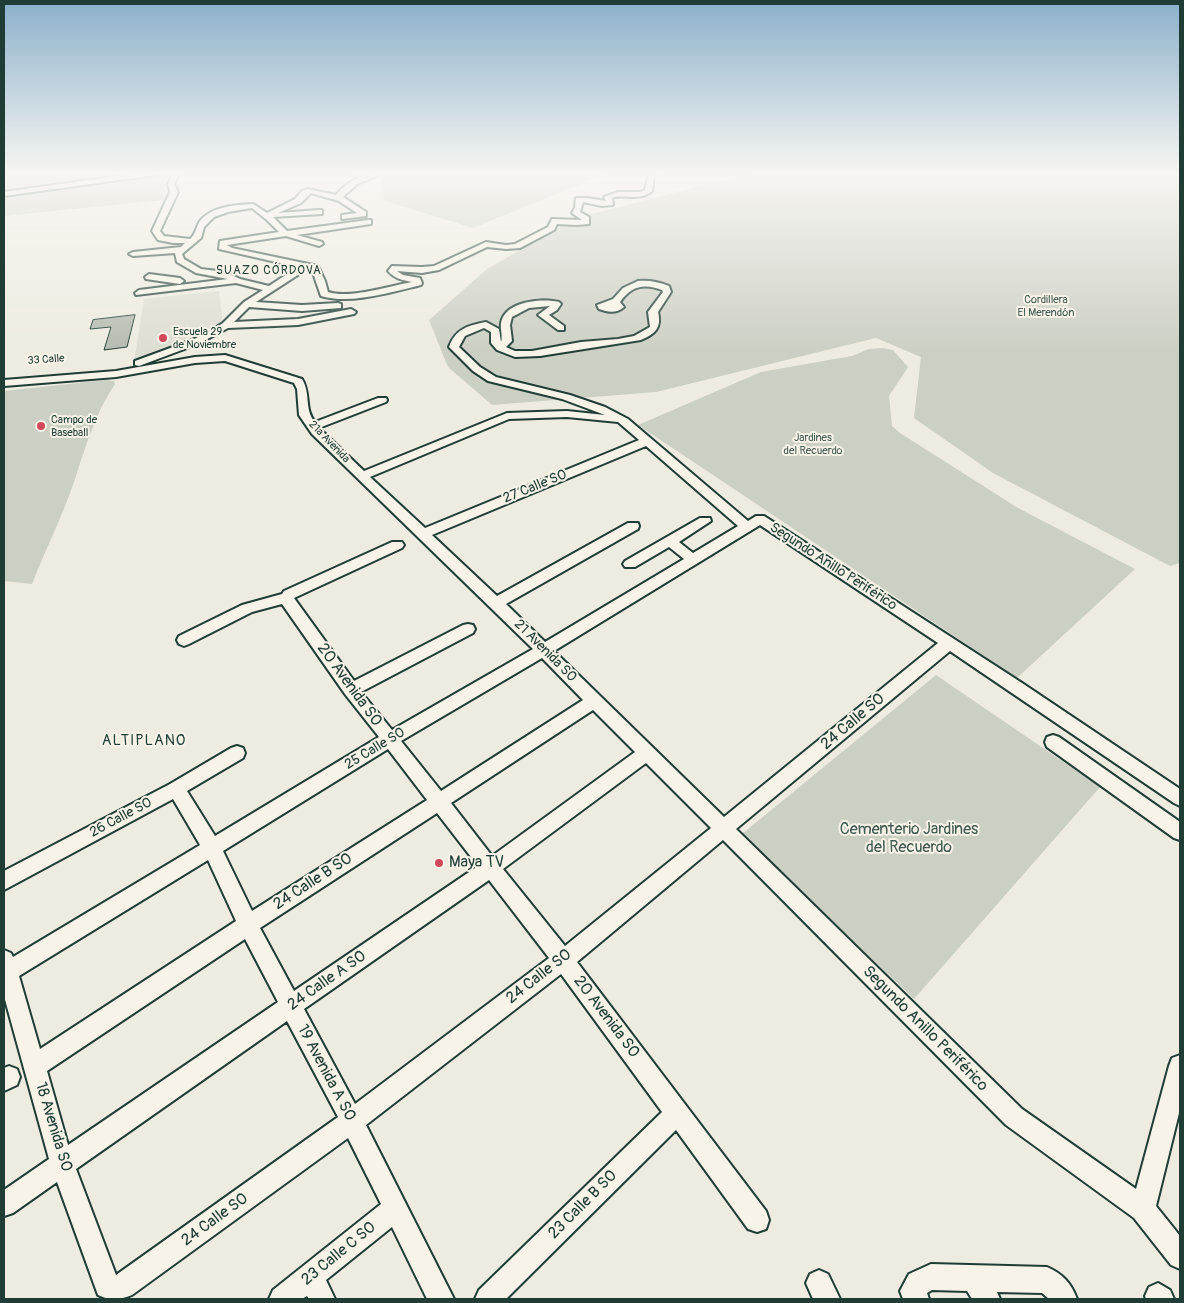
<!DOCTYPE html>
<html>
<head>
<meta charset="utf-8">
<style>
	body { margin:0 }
	#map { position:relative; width:1184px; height:1303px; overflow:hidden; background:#eeece1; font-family:Pangolin,sans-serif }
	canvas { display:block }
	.frame { position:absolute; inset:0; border:5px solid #1f3d34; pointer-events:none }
</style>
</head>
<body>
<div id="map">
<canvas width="1184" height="1303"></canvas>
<div class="frame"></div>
</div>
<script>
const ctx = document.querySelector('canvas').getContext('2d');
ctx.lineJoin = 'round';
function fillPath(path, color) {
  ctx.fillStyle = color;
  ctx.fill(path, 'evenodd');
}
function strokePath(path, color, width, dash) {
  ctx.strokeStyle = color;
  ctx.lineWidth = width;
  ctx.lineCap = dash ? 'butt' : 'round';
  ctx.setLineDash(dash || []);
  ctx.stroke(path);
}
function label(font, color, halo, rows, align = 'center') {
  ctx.font = font + ' Pangolin,sans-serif';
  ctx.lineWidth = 4;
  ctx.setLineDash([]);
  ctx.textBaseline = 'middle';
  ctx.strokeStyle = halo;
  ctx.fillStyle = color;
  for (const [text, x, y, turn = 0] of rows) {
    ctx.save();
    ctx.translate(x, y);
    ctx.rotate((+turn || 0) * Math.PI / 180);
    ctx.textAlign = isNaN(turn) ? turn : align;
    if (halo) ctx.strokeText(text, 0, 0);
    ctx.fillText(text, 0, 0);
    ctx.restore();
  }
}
fillPath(new Path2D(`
	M219,291L223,323L155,353L157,355L134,362L144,299Z`), '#ddddd2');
fillPath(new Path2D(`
	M4,172H167L164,200L4,216Z
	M378,172H610L473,228L385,201Z
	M755,172H1180V563L1170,566L993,473L914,418L921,357L876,338L656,392L492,405L448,367L429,320L487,269L576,218Z
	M882,348L893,350L908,367L889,396L892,426L900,433L1018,508L1135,569L1017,678L638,425L761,372L852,356L869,349Z
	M106,380L114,381L115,384C96,412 86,445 76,476C64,513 46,548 32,584L4,581V391Z
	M936,675L1100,787L914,999L742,834Z`), '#cccfc4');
const building = new Path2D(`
	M135,315L127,347L104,350L111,327L90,329L93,320Z`);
fillPath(building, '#b5bbb0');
strokePath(building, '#1f3d34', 1);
const minor = new Path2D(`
	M147,172H165L162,174L4,196V192Z
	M174,172H180L174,184L178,192L160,231L164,236L190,239C196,234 196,227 200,221C212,206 236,205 253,204L267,213L295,199L302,191L307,189L336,195C346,183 361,173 377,174V176L357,184L343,197L366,212V216L342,219V215L357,213L339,201L311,193L301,203L278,213L319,210H322V214L273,217L287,231L368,220H371V224L297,235L322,242L323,244L319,246L286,236L227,245L232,248L318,266L325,281L328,292C350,299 389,286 412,282C402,280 395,279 388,271L392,266L422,267L434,266L486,242L506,245L515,244L548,227L552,219L582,220L572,213L575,208L576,198H587L606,201L604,197L618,192H641L645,190L648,177L651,172H658L654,177L652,191C641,201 628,195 614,197L612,198L613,205L602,206L583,202L580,212L589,217V224L576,225L557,224L554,230L520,248L506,249L487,247L439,270L422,273L397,271L403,275L420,278L422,283L421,285C392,292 350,305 321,296L312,270L307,269L256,302L302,305L338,303L341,304V308L302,311L249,307L234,322L298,319L351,309L356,312L354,314L298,325L228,328L198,344L139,366L135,365V361L192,340L212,330L223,323L244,302L263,290L236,283L136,295L135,293L139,290L228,279L196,273L177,262L175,253L133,256L129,254L133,252L181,247L185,243H173L158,240L152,231L170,192L168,184ZM252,208L267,220L279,232L220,241L219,249L298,267L269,286L240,279L226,272L201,269L184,259L182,254L201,238L204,227L214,217L228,212Z
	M149,274L180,278L184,281L180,284L146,279L145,277Z
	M638,281C649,280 659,282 669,286L671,292L658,312C662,328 655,334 641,340L540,356L515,357L497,350L491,343V332L484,328L465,336L459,347L480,367L496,377L570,395L605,407L628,419L748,521L756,516H764L1022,683L1180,789V806L1174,803L950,651L736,829L1022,1109L1136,1189L1169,1066L1172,1058L1180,1055V1109L1156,1206L1180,1236V1269L1171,1265L1134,1218L1006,1125L723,840L577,962L766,1211L769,1220L766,1229L757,1232L748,1229L676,1130L506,1299H475L479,1290L662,1112L561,974L366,1125L454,1299H427L392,1227L326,1280L335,1299H309L307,1296L302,1299H269L273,1290L381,1204L348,1138L132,1295C120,1300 110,1301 98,1295L57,1182L13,1213L4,1216V1190L49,1159L4,996V950L11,953L13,957L200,845L173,799L4,890V871L170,784L231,748L237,746L243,748L245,753L243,758L187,791L215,836L379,737L345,694L282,604L252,612L189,644L184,646L179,644L177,640L179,636L242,605L282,594L284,591L392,542H402L404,545L402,548L294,598L354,681L463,625L468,624L473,625L475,629L473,633L361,692L392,730L533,649L312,434L299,415L297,389L294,383L225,361L195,363L116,377L4,386V380L116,371L195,357L225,355L302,379C311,393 304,410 315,422L378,398H386L387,400L386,402L319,428L364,471L507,413L567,411L605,415L562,399L488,381L473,371L449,347C455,329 469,325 486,322L499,329L501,342C503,336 500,329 501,323C505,301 542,298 559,302L561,304L557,310L549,315L564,326V330H558L538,315L550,306L529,308L512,317L510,325L512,341L506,347L515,351H532L581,342L618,339L634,336L650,327L648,312L663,292L662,290C644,283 631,286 620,302L624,307C616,314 608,312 599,309L597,305L613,299L623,288ZM567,417L618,422L639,440L425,528L370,477L509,419ZM646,446L738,526L693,553L679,542L711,521L710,518H700L625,561L623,564L625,567H635L669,547L684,559L545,642L506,604L638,529L639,526L638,523H628L497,596L432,535ZM760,525L938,643L724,817L554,651ZM542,658L583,700L441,791L401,741ZM593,710L635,752L492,856L451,803ZM388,749L427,800L252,911L223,851ZM646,763L711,828L565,946L503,869ZM437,813L478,866L294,991L260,928ZM208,860L236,921L40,1049L19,976ZM489,880L549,958L355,1104L304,1009ZM245,939L278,1002L68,1145L47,1071ZM287,1021L338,1117L116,1275L76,1169Z
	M1053,735L1059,737L1180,822V840L1174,838L1047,747L1045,742L1047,737Z
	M9,1066L17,1069L20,1077L17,1085L4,1091V1068Z
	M931,1264L1047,1267C1063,1274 1071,1283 1077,1299H1049L1042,1293L997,1292L1000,1299H972L967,1291L932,1290L927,1293L929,1299H903L900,1291L909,1274Z
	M819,1270L828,1274L840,1299H813L806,1283L810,1274Z
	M1158,1283L1170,1290L1174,1299H1146L1145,1296L1149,1287Z`);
strokePath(minor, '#1f3d34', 4);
fillPath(minor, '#f7f3e8');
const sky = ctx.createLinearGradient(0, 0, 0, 354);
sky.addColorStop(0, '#8bb0cb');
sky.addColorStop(0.49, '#f7f6f2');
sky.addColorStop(1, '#f7f6f200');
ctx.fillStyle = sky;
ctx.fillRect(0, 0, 1184, 354);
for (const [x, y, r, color] of [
	[163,338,5,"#d1495b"],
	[41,426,5,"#d1495b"],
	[439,863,5,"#d1495b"]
]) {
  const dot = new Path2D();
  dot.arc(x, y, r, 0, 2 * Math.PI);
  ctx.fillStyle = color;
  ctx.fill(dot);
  strokePath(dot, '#f7f3e8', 2);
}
label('11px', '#425a51', '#f7f3e8', [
	["Cordillera",1046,300],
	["El Merendón",1046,313],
	["Jardines",813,438],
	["del Recuerdo",813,451]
]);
label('11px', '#1f3d34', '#f7f3e8', [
	["Escuela 29",173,332],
	["de Noviembre",173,345],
	["Campo de",51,420],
	["Baseball",51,433]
], 'left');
label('11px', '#1f3d34', '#f7f3e8', [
	["33 Calle",46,360,-4],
	["21a Avenida",329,442,46]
]);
ctx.letterSpacing = '1px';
label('12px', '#1f3d34', '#f7f3e8', [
	["SUAZO CÓRDOVA",269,271]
]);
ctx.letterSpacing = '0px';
label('14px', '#1f3d34', '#f7f3e8', [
	["27 Calle SO",535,487,-22],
	["Segundo Anillo Periférico",833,567,33],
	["21 Avenida SO",545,651,45],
	["25 Calle SO",375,749,-31],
	["26 Calle SO",121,818,-28]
]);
ctx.letterSpacing = '1px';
label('15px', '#1f3d34', '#f7f3e8', [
	["ALTIPLANO",144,741]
]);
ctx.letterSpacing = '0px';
label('16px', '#1f3d34', '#f7f3e8', [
	["20 Avenida SO",349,685,54],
	["24 Calle SO",853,722,-40],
	["24 Calle B SO",313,882,-33],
	["24 Calle SO",539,977,-38],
	["24 Calle A SO",327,981,-35],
	["20 Avenida SO",606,1017,53],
	["Segundo Anillo Periférico",925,1029,45],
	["19 Avenida A SO",326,1073,62],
	["18 Avenida SO",53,1127,73],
	["23 Calle B SO",583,1205,-45],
	["24 Calle SO",215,1220,-36],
	["23 Calle C SO",339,1254,-39]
]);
label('16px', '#425a51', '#f7f3e8', [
	["Cementerio Jardines",909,830],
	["del Recuerdo",909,848]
]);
label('16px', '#1f3d34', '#f7f3e8', [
	["Maya TV",449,863]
], 'left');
</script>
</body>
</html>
